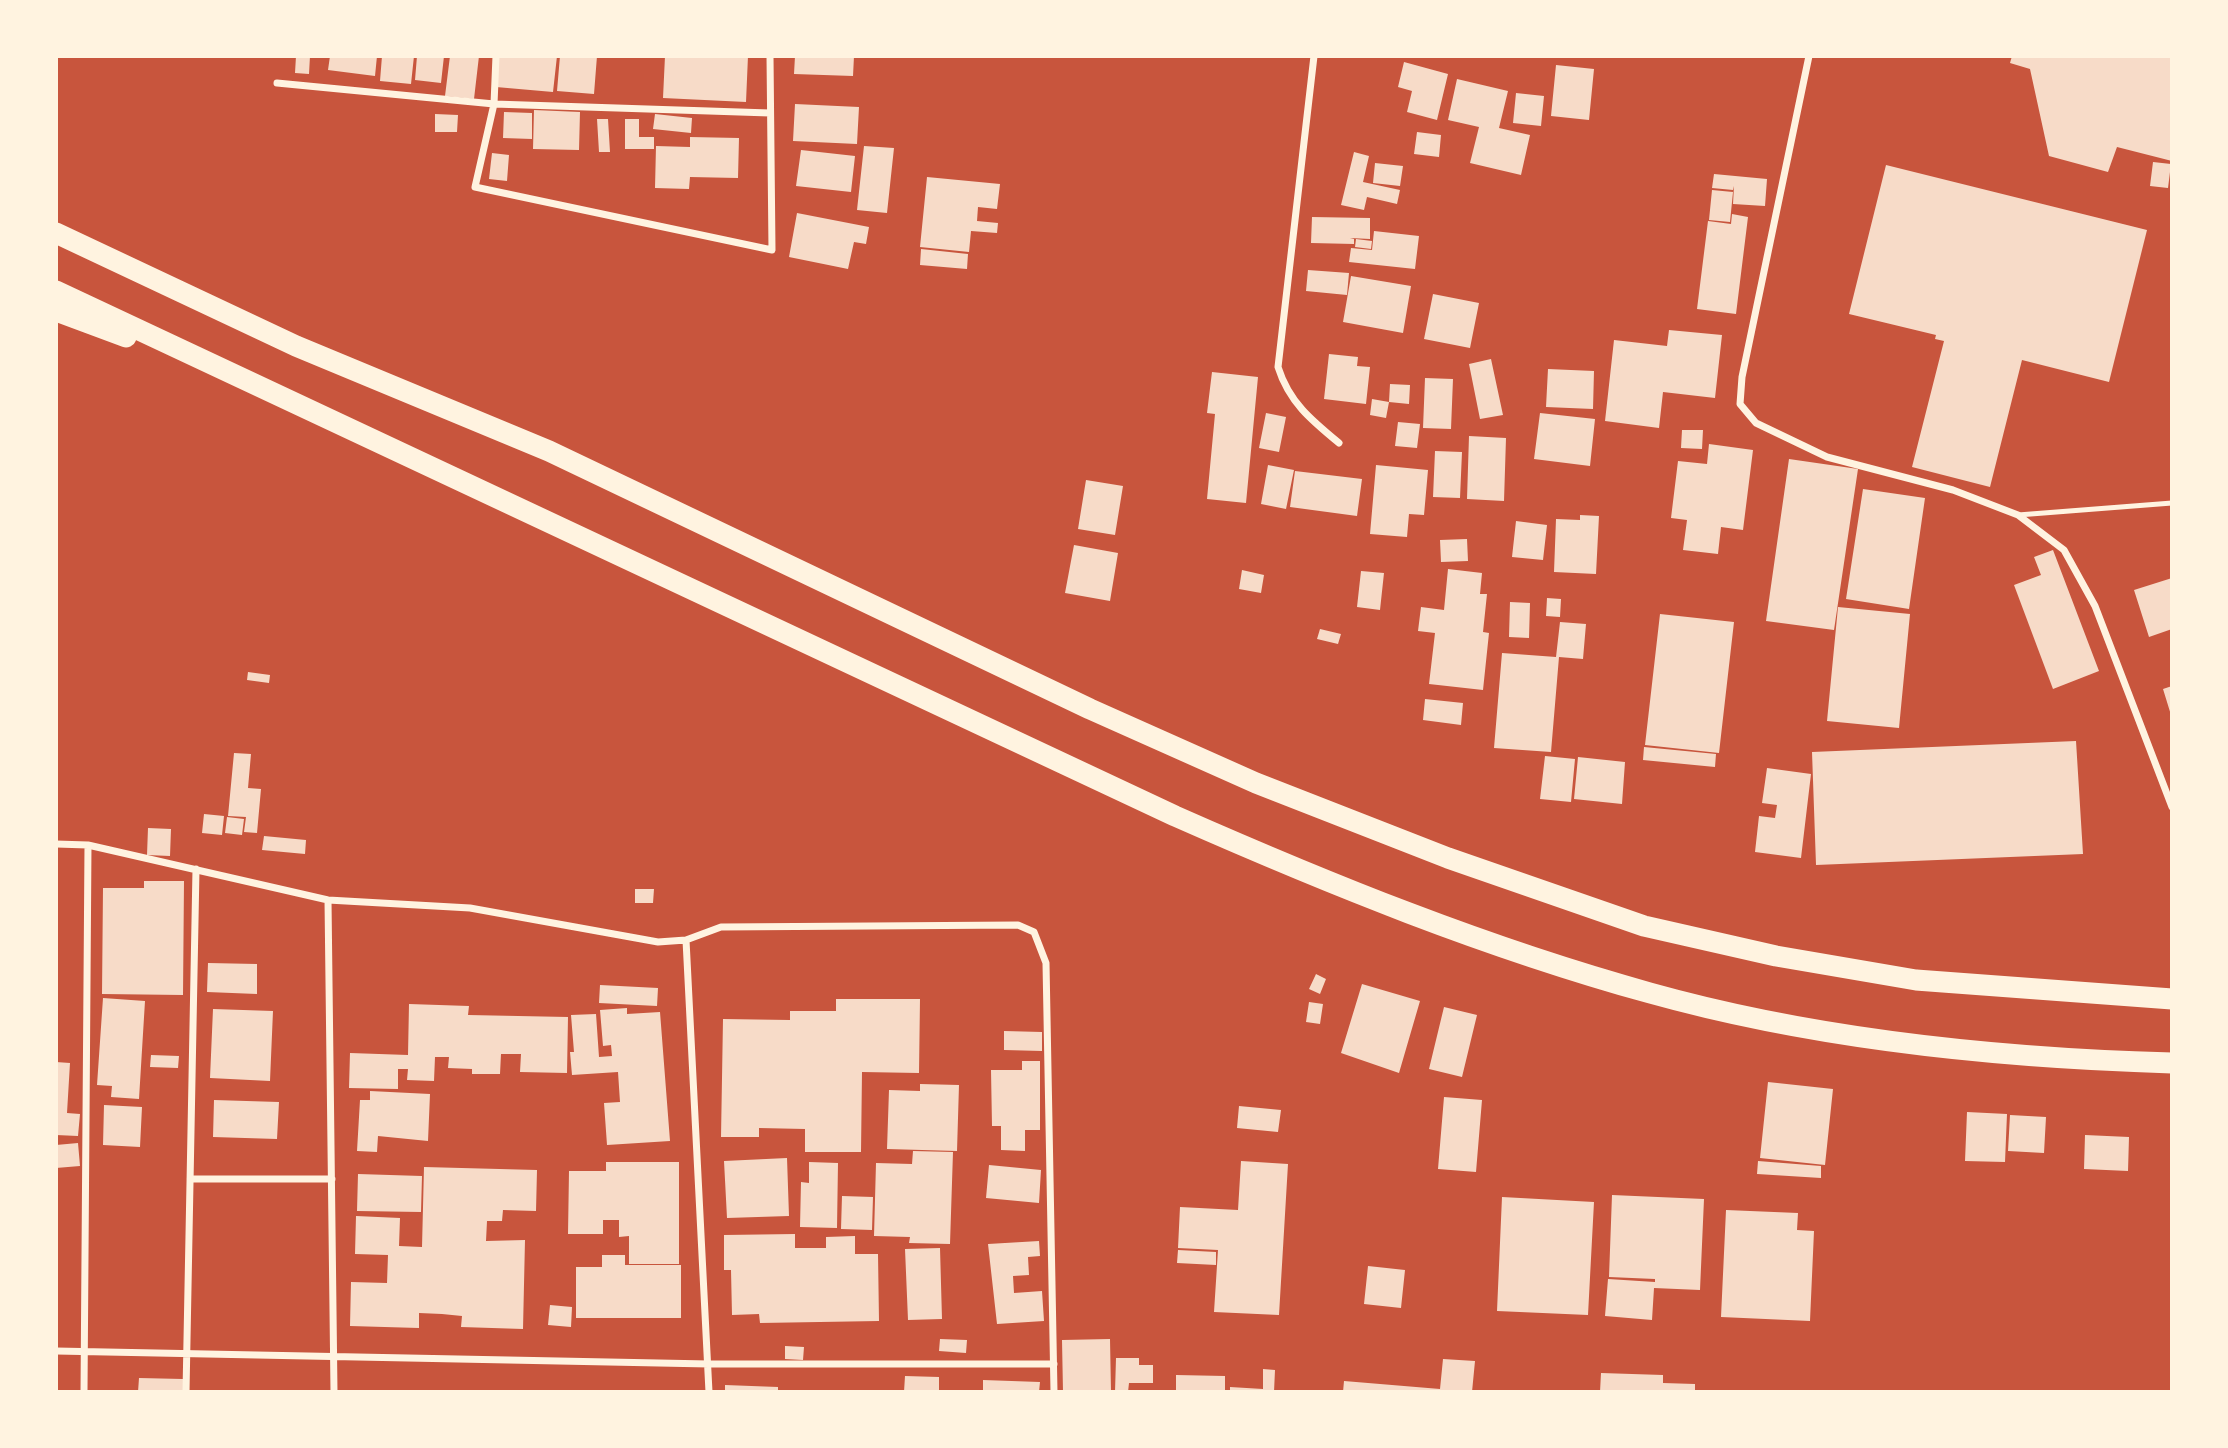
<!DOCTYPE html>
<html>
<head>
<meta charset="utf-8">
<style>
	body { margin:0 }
	#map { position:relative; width:2228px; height:1448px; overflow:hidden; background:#c8553d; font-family:"Space Grotesk",sans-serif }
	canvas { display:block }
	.frame { position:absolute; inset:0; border:58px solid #fff3e0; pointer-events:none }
</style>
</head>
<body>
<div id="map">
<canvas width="2228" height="1448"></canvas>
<div class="frame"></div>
</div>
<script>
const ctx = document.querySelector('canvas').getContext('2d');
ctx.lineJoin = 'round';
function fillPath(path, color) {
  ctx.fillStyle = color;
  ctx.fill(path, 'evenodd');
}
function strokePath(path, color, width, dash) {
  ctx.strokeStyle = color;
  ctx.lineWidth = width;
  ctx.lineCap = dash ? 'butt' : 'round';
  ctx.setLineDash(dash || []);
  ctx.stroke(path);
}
fillPath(new Path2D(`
	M296,56H310L309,74L295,73Z
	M330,56H377L375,76L328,70Z
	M382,56H414L411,84L380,81Z
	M417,56H444L441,83L415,80Z
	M450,56H479L474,99L445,96Z
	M499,56H557L553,92L496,87Z
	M560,56H597L594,94L557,91Z
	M665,56H748L746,102L663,98Z
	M795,56H854L853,76L794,74Z
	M2012,56H2172V161L2117,147L2108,172L2049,156L2030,69L2010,63Z
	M1404,62L1448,74L1437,120L1407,112L1412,91L1398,87Z
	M1556,65L1594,69L1589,120L1551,116Z
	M1457,79L1508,91L1499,128L1530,135L1521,175L1470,163L1479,127L1448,120Z
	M1516,93L1544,96L1541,126L1513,123Z
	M795,104L859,107L857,144L793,141Z
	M534,110L580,112L579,150L533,149Z
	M504,112L532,113V139L503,138Z
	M435,114L458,115L457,132H435Z
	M655,114L692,118L691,133L653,129Z
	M597,119H608L610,152H599Z
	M625,119H639V137H654V149H625Z
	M1417,132L1441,135L1439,157L1414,154Z
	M690,137L739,138L738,178L690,177L689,189L655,188L656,146L690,147Z
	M864,146L894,148L887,213L857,210Z
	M801,150L855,156L851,192L796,186Z
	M1354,152L1369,156L1363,182L1400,190L1397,204L1367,197L1364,210L1341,205Z
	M492,153L509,155L507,181L489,179Z
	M2153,162L2171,164L2168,188L2150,186Z
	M1375,163L1403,166L1400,186L1373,183Z
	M1886,165L2147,230L2109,382L2022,360L1990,487L1912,467L1944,341L1935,339L1936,335L1849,314Z
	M1714,174L1767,179L1765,206L1733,204L1734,186L1733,190L1712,188Z
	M927,177L1000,184L997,209L978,207L977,221L998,223L997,233L971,231L969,252L920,247Z
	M1712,190L1733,192L1730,222L1709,220Z
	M797,213L869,227L866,244L854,242L848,269L789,257Z
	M1732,214L1748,217L1736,314L1697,309L1708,221L1731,224Z
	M1312,217L1370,218V239L1350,238L1354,239V244L1311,243Z
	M1374,231L1419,236L1415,269L1349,262L1351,248L1372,250Z
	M1356,239L1372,241L1371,249L1355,247Z
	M921,249L968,254L967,269L920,265Z
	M1308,270L1349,273L1347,295L1306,291Z
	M1351,276L1411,286L1403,333L1343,322Z
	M1433,294L1479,303L1470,348L1424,339Z
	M1669,330L1722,335L1715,398L1663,392L1659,428L1605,421L1614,340L1667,346Z
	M1329,354L1358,357L1357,366L1370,367L1366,404L1324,399Z
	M1491,359L1503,415L1480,419L1469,364Z
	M1548,369L1594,371L1593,409L1546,407Z
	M1212,372L1258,377L1246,503L1207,499L1215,414L1207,413Z
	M1425,378L1453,379L1451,429L1423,428Z
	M1390,384L1410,385L1409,404L1389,402L1386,418L1370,415L1372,399L1389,402Z
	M1266,413L1286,417L1279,452L1259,448Z
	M1540,413L1595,419L1590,466L1534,459Z
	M1398,422L1420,424L1417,448L1395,446Z
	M1682,430H1703L1702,449L1681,448Z
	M1469,436L1506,438L1504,501L1467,499Z
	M1709,444L1753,450L1743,530L1721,527L1718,554L1683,550L1687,520L1671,518L1678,461L1707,464Z
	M1435,451L1462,452L1460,498L1433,497Z
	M1789,459L1858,469L1834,630L1766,621Z
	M1268,465L1294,470L1286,509L1261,504Z
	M1376,465L1428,470L1424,515L1409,514L1407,537L1370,534Z
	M1295,471L1362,479L1357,516L1290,507Z
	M1086,480L1123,486L1115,535L1078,529Z
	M1863,489L1925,498L1909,609L1846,599Z
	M1580,515L1599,516L1596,574L1554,572L1556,519L1580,520Z
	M1516,521L1547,525L1543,560L1512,557Z
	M1467,539L1468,561L1441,562L1440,540Z
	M1074,545L1118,553L1110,601L1065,593Z
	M2053,550L2099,671L2053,689L2014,585L2041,575L2034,557Z
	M1448,569L1482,573L1480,594H1487L1483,632L1489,633L1483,690L1429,684L1435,633L1418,631L1421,607L1444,610Z
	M1242,570L1264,575L1261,593L1239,589Z
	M1361,571L1384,573L1380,610L1357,607Z
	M2172,578V629L2149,637L2134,590Z
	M1547,598L1561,599L1560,617L1546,616Z
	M1510,602L1530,603L1529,638L1509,637Z
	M1838,607L1910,614L1899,728L1827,721Z
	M1660,614L1734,622L1719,753L1645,745Z
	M1560,622L1586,624L1583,659L1559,657L1551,752L1494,748L1502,653L1556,657Z
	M1320,629L1341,634L1338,644L1317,639Z
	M248,672L270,675L269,683L247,680Z
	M2172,686V714L2171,715L2163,689Z
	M1425,699L1463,703L1461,725L1423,720Z
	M2076,741L2083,854L1816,865L1812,752Z
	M1644,747L1716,754L1715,767L1643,760Z
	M234,753L251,754L248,788L261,789L257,833L244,832L246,817L228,816Z
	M1545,756L1575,759L1571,802L1540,799Z
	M1578,757L1625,762L1622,804L1574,799Z
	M1767,768L1811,774L1801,858L1755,852L1759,816L1775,818L1777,805L1762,803Z
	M204,814L224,816L222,835L202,833Z
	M227,817L244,819L242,835L225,833Z
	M148,828L171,829L170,856L147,855Z
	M264,836L306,840L305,854L262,850Z
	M144,881H184L183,995L102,994L103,888H144Z
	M635,889H654L653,903H635Z
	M208,963L257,964V994L207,992Z
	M1316,974L1326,979L1320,994L1309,989Z
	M1362,984L1420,1001L1399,1073L1341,1053Z
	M600,985L658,988L657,1006L599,1003Z
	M103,998L145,1001L139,1099L111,1097L112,1086L97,1085Z
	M836,999H920L919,1073L862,1072L861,1152H805V1129L759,1128V1137H721L723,1019L790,1020V1011H836Z
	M1309,1002L1323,1004L1320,1024L1306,1022Z
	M409,1004L469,1006L468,1015L568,1017L567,1073L520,1072L521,1054H501L500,1074H472V1069L448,1068L449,1057H435L434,1081L407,1080L408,1069H398V1089L349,1088L350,1053L408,1055Z
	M1444,1007L1477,1015L1462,1077L1429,1069Z
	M627,1008V1014L660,1012L670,1141L607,1145L604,1103L620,1102L618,1072L572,1075L570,1052H574L571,1015L596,1014L599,1057L612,1056L611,1045L603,1046L600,1010Z
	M213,1009L273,1011L270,1081L210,1078Z
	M1004,1031L1042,1032V1051L1004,1050Z
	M151,1055L179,1056L178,1068L150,1067Z
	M1022,1061H1040V1130H1025V1151L1001,1150V1126H992L991,1070H1022Z
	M56,1062L70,1063L67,1113L80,1114L78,1136L56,1135Z
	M1768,1082L1833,1089L1825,1165L1760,1158Z
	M920,1084L959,1085L957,1151L887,1149L889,1090L920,1091Z
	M370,1091L430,1094L428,1141L378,1136L377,1152L357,1151L360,1100H370Z
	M1444,1097L1482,1100L1476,1172L1438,1169Z
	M214,1100L279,1102L277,1139L213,1137Z
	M104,1105L142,1107L140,1147L103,1145Z
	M1239,1106L1281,1110L1278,1132L1237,1128Z
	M1967,1112L2007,1114L2005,1162L1965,1161Z
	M2010,1115L2046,1117L2044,1153L2008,1151Z
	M2085,1135L2129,1137L2128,1171L2084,1169Z
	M78,1143L80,1166L56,1168V1145Z
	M913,1151L953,1152L950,1244L909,1243L910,1237L874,1236L876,1163L912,1164Z
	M787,1158L789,1216L727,1218L724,1161Z
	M1241,1161L1288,1164L1279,1315L1214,1312L1218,1250L1178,1248L1180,1207L1238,1210Z
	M1758,1161L1821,1166V1178L1757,1174Z
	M606,1162H679V1264H629V1236L619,1237V1220H603V1234H568L569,1171H606Z
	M809,1162L838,1163L837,1228L800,1227L801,1182L809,1183Z
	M989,1165L1041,1170L1039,1203L986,1198Z
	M424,1167L537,1170L536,1211L503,1210L502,1221H487L486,1241L525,1240L523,1329L461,1327L462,1316L442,1314L419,1313V1328L350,1326L351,1282L387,1283L388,1255L355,1254L356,1216L400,1218L399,1246L422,1247Z
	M358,1174L422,1176L421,1212L357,1211Z
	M1612,1195L1704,1199L1700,1290L1654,1288L1652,1320L1605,1316L1608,1279L1655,1282V1279L1609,1277Z
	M842,1196L873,1197L872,1230L841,1229Z
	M1502,1197L1594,1202L1588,1315L1497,1311Z
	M1726,1210L1798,1213L1797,1230L1814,1231L1810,1321L1721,1317Z
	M795,1234V1248H826V1237L855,1236V1254H878L879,1321L760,1323L759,1314L732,1315L731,1270H724V1235Z
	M1039,1241L1040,1256L1028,1257L1029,1275L1013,1276L1014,1293L1042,1291L1044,1321L997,1324L988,1244Z
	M940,1248L942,1319L908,1320L905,1249Z
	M1178,1250L1216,1252V1265L1177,1263Z
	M602,1255H625V1265H681V1318H576V1267H602Z
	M1368,1266L1405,1270L1401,1308L1364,1304Z
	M550,1305L572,1307L571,1327L548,1325Z
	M940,1339L967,1340L966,1353L939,1351Z
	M1110,1339L1111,1392H1063L1062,1340Z
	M785,1346L804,1347L803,1360L785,1359Z
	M1116,1358H1139V1365H1153V1383H1129L1128,1392H1115Z
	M1443,1359L1475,1361L1472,1392H1343L1344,1381L1440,1389Z
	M1263,1369L1275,1370L1274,1392H1230V1387L1263,1389Z
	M1601,1373L1663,1375V1383L1695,1384V1392H1600Z
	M1176,1375L1225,1376V1392H1176Z
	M905,1376L939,1377V1392H904Z
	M139,1378L183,1379V1392H138Z
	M983,1380L1040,1382L1039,1392H983Z
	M725,1385L778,1387V1392H725Z`), '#f7dbc8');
strokePath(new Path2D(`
	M2018,515L2172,503`), '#fff3e0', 5);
strokePath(new Path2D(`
	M496,56L494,104L475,187L772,250L770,56
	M1314,56L1278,367C1289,402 1311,420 1339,443
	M1809,56L1742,377L1740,404L1756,423L1827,457L1953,490L2018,515L2064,550L2095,606L2172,807
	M277,83L494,104L770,113
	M56,844L88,845L328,900L470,908L658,942L686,940L721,927L1018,925L1034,932L1046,963L1054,1392
	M328,900L334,1392
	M686,940L709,1392
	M190,1179H332
	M56,1351L709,1364H1054
	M84,1392L88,845
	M186,1392L196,869`), '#fff3e0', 7);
strokePath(new Path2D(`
	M56,233L296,346L549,451L1090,709L1256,783L1448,858L1644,926L1776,956L1916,980L2172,999
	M56,291L1175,816C1329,884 1487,948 1650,993C1818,1040 1998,1058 2172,1063
	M56,311L126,337`), '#fff3e0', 21);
</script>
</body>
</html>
